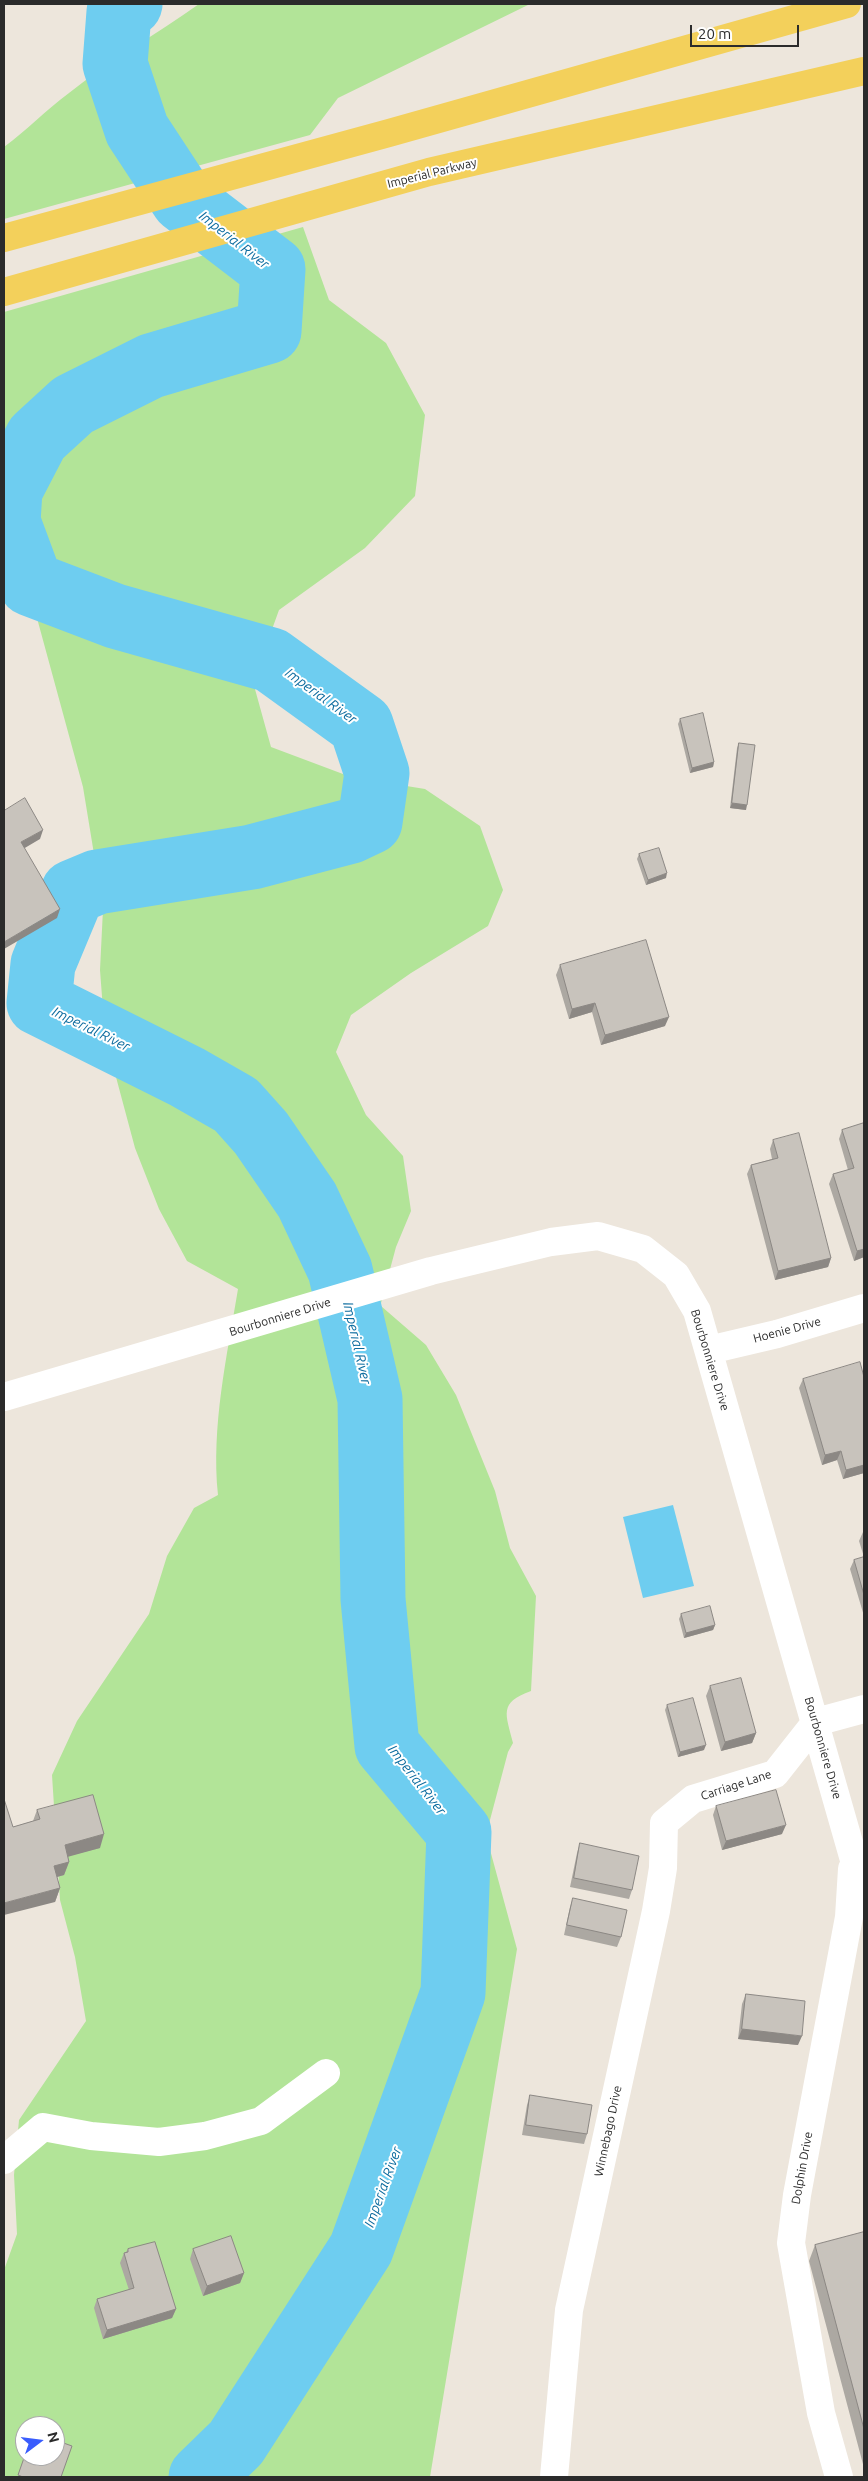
<!DOCTYPE html>
<html>
<head>
<meta charset="utf-8">
<style>
	body { margin:0 }
	#map { position:relative; width:868px; height:2481px; overflow:hidden; background:#ede6dc; font-family:Ubuntu,sans-serif }
	canvas { display:block }
	.frame { position:absolute; inset:0; border:5px solid #2b2b2b; pointer-events:none }
	.north { position:absolute; left:15px; top:2416px; width:50px; height:50px; box-sizing:border-box; background:#fff; border:1px solid #aaa; border-radius:50%; rotate:75deg; font-size:14px; font-weight:700; line-height:20px; text-align:center; color:#2b2b2b }
	.north::after { content:''; display:block; margin:auto; width:18px; height:22px; background:#3a5dfd; clip-path:polygon(50% 0,100% 100%,50% 72%,0 100%) }
	.scale { position:absolute; left:690px; top:25px; width:109px; height:22px; box-sizing:border-box; border:2px solid #2b2b2b; border-top:0; padding-left:6px; font-size:15px; line-height:18px; white-space:nowrap; color:#2b2b2b; -webkit-text-stroke:4px #fff; paint-order:stroke }
</style>
</head>
<body>
<div id="map">
<canvas width="868" height="2481"></canvas>
<div class="frame"></div>
<div class="north">N</div>
<div class="scale">20 m</div>
</div>
<script>
const ctx = document.querySelector('canvas').getContext('2d');
ctx.lineJoin = 'round';
function fillPath(path, color) {
  ctx.fillStyle = color;
  ctx.fill(path, 'evenodd');
}
function strokePath(path, color, width, dash) {
  ctx.strokeStyle = color;
  ctx.lineWidth = width;
  ctx.lineCap = dash ? 'butt' : 'round';
  ctx.setLineDash(dash || []);
  ctx.stroke(path);
}
function label(font, color, halo, rows, align = 'center') {
  ctx.font = font + ' Ubuntu,sans-serif';
  ctx.lineWidth = 4;
  ctx.setLineDash([]);
  ctx.textBaseline = 'middle';
  ctx.strokeStyle = halo;
  ctx.fillStyle = color;
  for (const [text, x, y, turn = 0] of rows) {
    ctx.save();
    ctx.translate(x, y);
    ctx.rotate((+turn || 0) * Math.PI / 180);
    ctx.textAlign = isNaN(turn) ? turn : align;
    if (halo) ctx.strokeText(text, 0, 0);
    ctx.fillText(text, 0, 0);
    ctx.restore();
  }
}
fillPath(new Path2D(`
	M199,4H530L338,98L310,135L4,219V147C27,130 46,110 69,93C110,60 156,35 199,4Z
	M303,227L329,300L386,343L425,415L415,496L365,548L279,610L253,682L271,747L351,777L425,789L480,826L503,890L488,926L411,973L351,1015L336,1052L366,1115L403,1156L411,1211L396,1247L381,1303V1306L426,1345L456,1395L495,1491L510,1548L536,1596L531,1691C498,1703 506,1714 513,1743L508,1752L486,1835L517,1949L430,2477H4V2270L17,2234L14,2175L19,2120L86,2021L75,1957L60,1900L52,1775L77,1721L149,1614L167,1556L194,1508L218,1495C211,1427 227,1356 238,1289L187,1261L159,1209L135,1148L105,1036L100,970L103,909L83,787L4,497V312ZM25,2426H55V2456H25Z`), '#b2e498');
fillPath(new Path2D(`
	M673,1505L694,1586L643,1598L623,1517Z`), '#6ecdf0');
strokePath(new Path2D(`
	M130,4L119,12L115,64L137,130L183,200L273,269L269,331L151,366L73,405L37,438L10,490L8,522L31,584L115,616L271,660L361,725L377,773L370,822L351,831L252,857L97,882L73,892L43,964L39,1003L187,1077L236,1105L261,1133L307,1200L340,1270L370,1399L373,1599L387,1746L459,1832L453,1993L361,2249L236,2443L201,2477`), '#6ecdf0', 65);
strokePath(new Path2D(`
	M709,1350L777,1334L864,1308
	M4,1397L431,1271L551,1242L598,1236L643,1249L676,1275L697,1311L864,1895
	M4,2160L43,2127L91,2136L159,2142L205,2136L261,2121L326,2073
	M554,2477L569,2310L656,1911L663,1868L664,1823L693,1799L775,1774L816,1722L864,1709
	M839,2477L821,2413L791,2243L797,2195L849,1917L852,1869`), '#fff', 28);
strokePath(new Path2D(`
	M4,238L389,133L847,4
	M4,292L429,172L864,71`), '#f3d05b', 28);
fillPath(new Path2D(`
	M680,719L714,762L713,767L690,773L678,724Z
	M739,743L746,810L730,808L737,748Z
	M639,854L666,878L646,885L637,859Z
	M560,965L665,1026L601,1045L592,1012L569,1019L556,975Z
	M864,1123V1257L854,1261L829,1184L833,1174L848,1170L839,1139L842,1130Z
	M773,1140L831,1258L828,1267L775,1280L747,1174L751,1165L772,1159L770,1149Z
	M864,1377V1473L843,1479L837,1460L822,1465L799,1388L803,1379Z
	M864,1531V1616L850,1569L854,1560L864,1557L859,1541L863,1532Z
	M681,1614L715,1625L713,1630L684,1638L679,1619Z
	M710,1686L756,1733L752,1743L721,1751L706,1696Z
	M667,1705L704,1750L678,1757L665,1710Z
	M716,1806L782,1834L722,1850L713,1815Z
	M37,1810L100,1848L68,1856L69,1862L64,1875L57,1877L60,1888L55,1902L13,1827L33,1821Z
	M580,1843L632,1890L629,1899L570,1887L577,1853Z
	M573,1898L621,1937L617,1947L564,1935L570,1907Z
	M746,1994L798,2045L738,2039L742,2004Z
	M530,2095L587,2134L584,2144L522,2135L527,2105Z
	M864,2232V2468L809,2261L815,2245Z
	M128,2249L176,2309L172,2318L103,2339L94,2308L97,2299L129,2290L120,2263L124,2253L126,2252Z
	M193,2249L244,2273L240,2283L203,2296L190,2259Z`), '#aca8a2');
fillPath(new Path2D(`
	M714,762L713,767L690,773L692,768Z
	M732,803L747,805L746,810L730,808Z
	M43,830L40,839L18,852L21,842Z
	M667,873L666,878L646,885L648,880Z
	M60,909L57,918L4,949V942Z
	M595,1003L592,1012L569,1019L572,1009Z
	M669,1017L665,1026L601,1045L605,1035Z
	M864,1249V1257L854,1261L857,1251Z
	M831,1258L828,1267L775,1280L778,1271Z
	M841,1451L837,1460L822,1465L825,1455Z
	M864,1465V1473L843,1479L846,1470Z
	M715,1625L713,1630L684,1638L686,1633Z
	M756,1733L752,1743L721,1751L725,1742Z
	M706,1745L704,1750L678,1757L680,1752Z
	M786,1825L782,1834L722,1850L726,1841Z
	M104,1834L100,1848L60,1859L65,1845Z
	M69,1862L64,1875L49,1879L54,1866Z
	M60,1888L55,1902L4,1915V1903Z
	M742,2029L802,2036L798,2045L738,2039Z
	M244,2273L240,2283L203,2296L207,2286Z
	M176,2309L172,2318L103,2339L107,2330Z`), '#8c8884');
const building = new Path2D(`
	M703,713L714,762L692,768L680,719Z
	M739,743L755,745L747,805L732,803Z
	M25,798L43,830L21,842L60,909L4,942V811Z
	M659,848L667,873L648,880L639,854Z
	M646,940L669,1017L605,1035L595,1003L572,1009L560,965Z
	M864,1123V1249L857,1251L833,1174L854,1168L842,1130Z
	M799,1133L831,1258L778,1271L751,1165L778,1158L773,1140Z
	M860,1362L864,1377V1465L846,1470L841,1451L825,1455L803,1379Z
	M864,1557V1595L854,1560Z
	M710,1606L715,1625L686,1633L681,1614Z
	M741,1678L756,1733L725,1742L710,1686Z
	M693,1698L706,1745L680,1752L667,1705Z
	M776,1790L786,1825L726,1841L716,1806Z
	M93,1795L104,1834L65,1845L69,1862L54,1866L60,1888L4,1903V1799L13,1827L40,1819L37,1810Z
	M580,1843L639,1856L632,1890L574,1878Z
	M573,1898L627,1910L621,1937L567,1925Z
	M746,1994L805,2001L802,2036L742,2029Z
	M530,2095L592,2105L587,2134L526,2125Z
	M864,2232V2429L815,2245Z
	M231,2236L244,2273L207,2286L193,2249Z
	M155,2242L176,2309L107,2330L97,2299L134,2288L124,2253L128,2252V2249Z
	M55,2440L72,2446L61,2477H23L18,2475L25,2455V2456H55Z`);
fillPath(building, '#c8c3bc');
strokePath(building, '#8c8884', 1);
label('12px', '#2b2b2b', '#fff', [
	["Imperial Parkway",432,173,-14],
	["Bourbonniere Drive",280,1317,-17],
	["Hoenie Drive",787,1330,-15],
	["Bourbonniere Drive",710,1360,73],
	["Bourbonniere Drive",823,1748,74],
	["Carriage Lane",736,1785,-18],
	["Winnebago Drive",608,2131,-78],
	["Dolphin Drive",802,2168,-80]
]);
label('italic 14px', '#0b6b9e', '#fff', [
	["Imperial River",234,240,38],
	["Imperial River",321,696,36],
	["Imperial River",91,1029,26],
	["Imperial River",357,1343,77],
	["Imperial River",417,1780,52],
	["Imperial River",383,2187,-70]
]);
</script>
</body>
</html>
